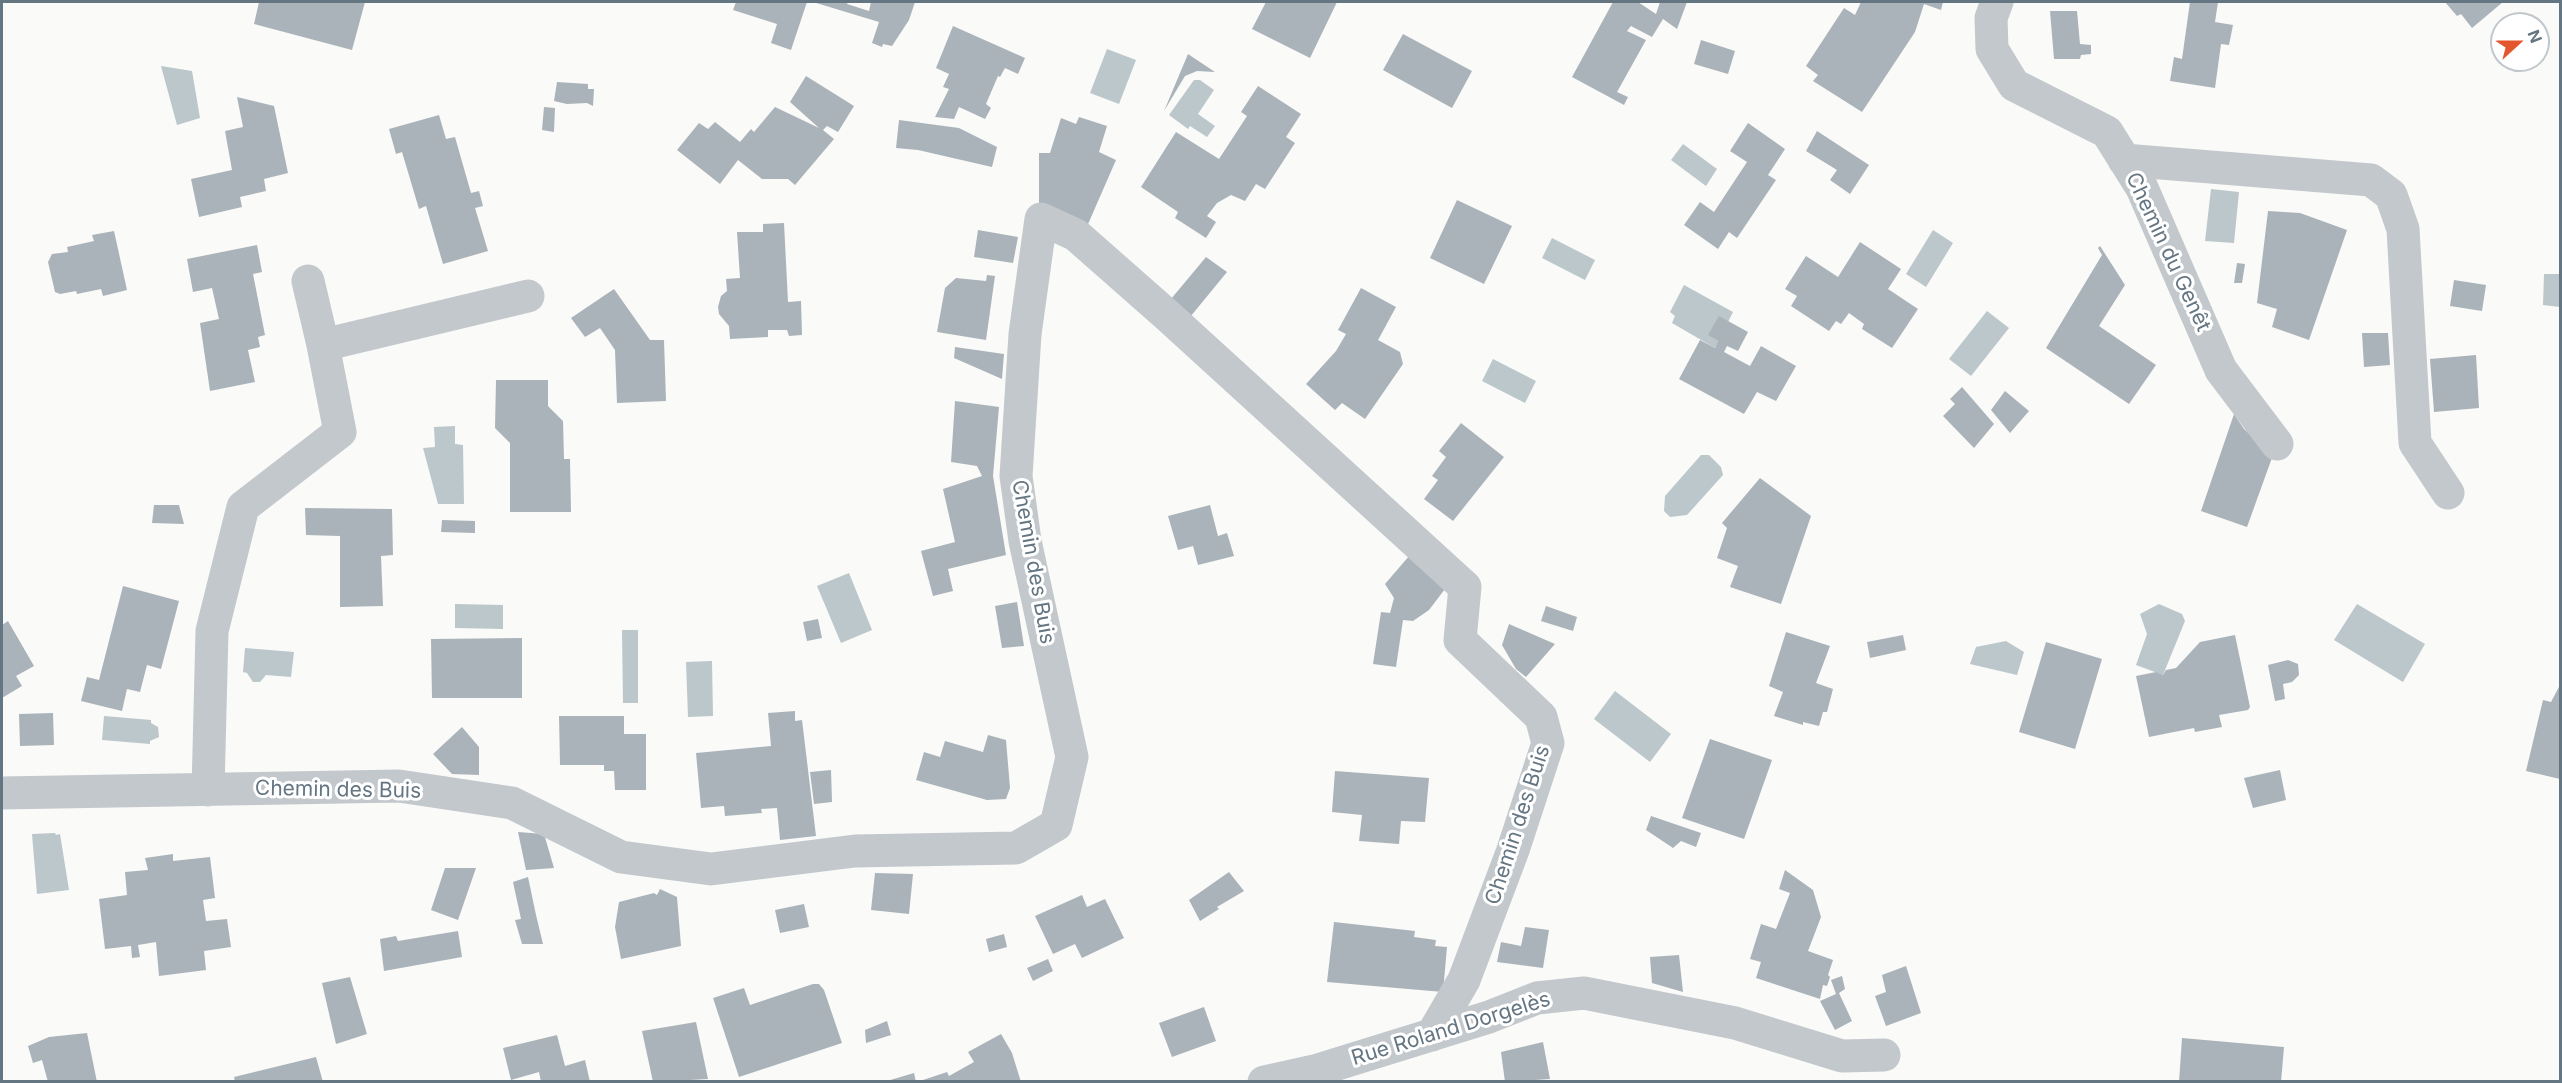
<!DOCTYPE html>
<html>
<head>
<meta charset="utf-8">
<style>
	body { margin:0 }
	#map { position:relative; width:2562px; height:1083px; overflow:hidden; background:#fafaf8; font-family:Inter,sans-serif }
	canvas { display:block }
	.frame { position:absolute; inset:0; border:3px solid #657683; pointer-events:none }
	.north { position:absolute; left:2490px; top:12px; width:60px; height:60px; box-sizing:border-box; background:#fff; border:2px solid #c1c8cd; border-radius:50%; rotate:69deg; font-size:16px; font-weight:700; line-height:24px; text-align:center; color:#657683 }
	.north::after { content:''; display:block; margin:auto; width:21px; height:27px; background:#e4572e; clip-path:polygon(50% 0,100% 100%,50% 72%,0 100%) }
</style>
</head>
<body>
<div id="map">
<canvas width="2562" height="1083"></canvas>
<div class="frame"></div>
<div class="north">N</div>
</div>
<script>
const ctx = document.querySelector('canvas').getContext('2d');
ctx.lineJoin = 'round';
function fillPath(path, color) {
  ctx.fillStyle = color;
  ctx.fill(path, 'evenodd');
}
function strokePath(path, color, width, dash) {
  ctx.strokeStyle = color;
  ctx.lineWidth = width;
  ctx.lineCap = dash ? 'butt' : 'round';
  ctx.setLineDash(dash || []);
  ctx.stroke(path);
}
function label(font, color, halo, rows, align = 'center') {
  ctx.font = font + ' Inter,sans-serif';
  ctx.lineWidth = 6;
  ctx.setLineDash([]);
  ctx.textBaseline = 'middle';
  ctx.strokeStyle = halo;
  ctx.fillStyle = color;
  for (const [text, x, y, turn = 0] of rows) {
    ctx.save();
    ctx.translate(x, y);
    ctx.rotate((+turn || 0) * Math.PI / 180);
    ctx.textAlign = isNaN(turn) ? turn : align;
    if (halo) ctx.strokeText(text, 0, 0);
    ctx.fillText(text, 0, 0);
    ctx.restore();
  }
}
fillPath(new Path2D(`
	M1107,49L1136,60L1119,104L1090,93Z
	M161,66L192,71L200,118L177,125Z
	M1194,80H1200L1214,90L1198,114L1215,126L1207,137L1190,126L1188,129L1169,115Z
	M1683,144L1717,169L1706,186L1671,160Z
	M2211,189L2239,192L2234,243L2205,241Z
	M1933,230L1953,243L1926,287L1906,274Z
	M1552,238L1595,260L1585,280L1542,258Z
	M2544,274H2560V307L2543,305Z
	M1684,285L1733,312L1728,322L1709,335L1718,341L1715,348L1672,323L1675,316L1670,312Z
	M1987,311L2009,328L1971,376L1949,359Z
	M1493,359L1536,381L1525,403L1482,381Z
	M455,426V444L463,445L464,504H438L423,448L435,447L434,427Z
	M1701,455H1709L1721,467L1723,475L1687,515L1670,517L1664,511L1665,496Z
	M849,573L872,630L841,643L817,586Z
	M455,604L503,605V629L455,628Z
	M2159,604L2182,614L2185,621L2163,675L2136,665L2147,634L2140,614Z
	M2357,604L2425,644L2403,682L2334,640Z
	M622,630H638V703H623Z
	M2006,641L2024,652L2017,675L1970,664L1976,647Z
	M245,648L294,652L291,677L266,675L260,682H253L247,673L243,672Z
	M712,661L713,716L688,717L686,662Z
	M1615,691L1671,734L1650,762L1594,719Z
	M104,716L151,720V723L158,727L159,737L150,741V744L102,740Z
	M55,833L56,835L60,834L69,890L37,894L32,834Z`), '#bbc7cb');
fillPath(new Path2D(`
	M259,2H365L352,50L254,24Z
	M736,2H807L791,50L771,43L777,24L733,10Z
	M813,2H848L847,4L869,11L871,2H915L909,20L892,46L883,44L882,47L872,43L879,22Z
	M1266,2H1337L1310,58L1252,29Z
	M1613,2H1638L1656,14L1660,2H1687L1677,29L1663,19L1652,37L1631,26L1627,31L1646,40L1617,92L1628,97L1624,105L1572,77Z
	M1861,2H1943L1941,10L1924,4L1915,32L1862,112L1813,81L1818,75L1806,66L1844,8L1855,15Z
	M2190,2H2218L2215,22L2233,25L2229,45L2221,44L2215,88L2170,81L2174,57L2182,59Z
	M2445,2H2503L2472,28L2461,14L2457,16Z
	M2050,11H2077L2080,44L2091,45V54L2081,55L2080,59H2054Z
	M953,26L1025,58L1018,74L1005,68L1000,77L998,76L986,104L991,108L985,119L959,107L954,119L935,117L949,89L943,87L949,74L936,68Z
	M1403,34L1472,71L1452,108L1383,70Z
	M1701,40L1735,51L1728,74L1694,64Z
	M1188,54L1215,72L1197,71L1185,76L1164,111Z
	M806,76L854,106L838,132L827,126L823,130L834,139L795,185L788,179H762L738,160L720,184L677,150L699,123L708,129L715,122L740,142L751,129L754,132L775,107L819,128L790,102Z
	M557,82L588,84V89H594L593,106L587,103L567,104L554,101Z
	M1258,86L1301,114L1286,137L1295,143L1265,189L1256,184L1245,201L1231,195L1217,203L1207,216L1216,222L1206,238L1175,218L1178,212L1141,187L1176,132L1219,159L1247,116L1241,112Z
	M237,97L274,106L288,173L264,179L266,191L240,197L242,207L199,217L191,179L232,170L225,131L243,127Z
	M544,107L555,108L554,132L542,130Z
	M439,115L446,139L455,137L471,193L479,191L483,206L475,208L488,251L443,264L426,206L419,209L402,152L396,154L389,129Z
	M1079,117L1107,126L1099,152L1116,160L1085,231L1039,205V153H1050L1061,118L1076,124Z
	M899,120L959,128L997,147L992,167L918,150L896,148Z
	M1748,123L1785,149L1768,175L1776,180L1737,238L1729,232L1718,249L1684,225L1700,202L1714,212L1747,162L1730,151Z
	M1817,131L1869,165L1850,194L1830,180L1837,170L1806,151Z
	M1457,200L1512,226L1484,284L1430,258Z
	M2268,211L2300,213L2347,230L2309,340L2272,327L2277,309L2257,303Z
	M784,223L788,302L801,301L802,335L789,336L787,330H768V337L730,339L729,326L719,314L718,307L721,296L727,291L726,279L740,278L737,232H763V224Z
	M978,230L1018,237L1013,263L974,257Z
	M114,231L127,290L103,296L101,289L77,294L76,291L60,294L55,292L48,262L52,254L68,252L67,247L94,241L92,235Z
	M1860,242L1901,269L1888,289L1918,309L1892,348L1862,329L1864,324L1849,313L1841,324L1836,321L1829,331L1791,306L1797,296L1785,289L1806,256L1838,277Z
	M257,245L262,272L253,274L265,335L258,337L260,347L248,350L255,382L210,391L200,323L219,319L212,288L193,292L187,259Z
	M2100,246L2125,285L2099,326L2156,365L2129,404L2046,348L2102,255L2098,248Z
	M1206,257L1227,272L1186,322L1166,305Z
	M2237,263L2245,264L2242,283H2234Z
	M987,275L995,276L986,340L937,332L945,288L956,278L986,281Z
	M2454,280L2486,285L2482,311L2450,306Z
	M1361,288L1396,307L1378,340L1400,352L1403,364L1365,419L1342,403L1335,410L1306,384L1336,351L1346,334L1338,330Z
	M614,289L650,340H664L666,401L617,403L615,350L600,328L585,337L571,318Z
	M1719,316L1748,332L1738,351L1727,346L1724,352L1750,366L1761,346L1796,366L1776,401L1757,392L1744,414L1679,379L1700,340L1715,348L1718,341L1708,335Z
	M2362,333H2388L2390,365L2364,367Z
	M955,347L1004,354L1002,379L954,358Z
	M2476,355L2479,408L2434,412L2430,359Z
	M496,380H548V406L563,421L564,459H570L571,512H510V443L495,428Z
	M1962,387L1994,424L1974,448L1943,416L1955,404L1950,399Z
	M2005,391L2029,411L2010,433L1991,410Z
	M955,401L999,407L993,476L1006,555L948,569L953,591L933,596L921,551L955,542L943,489L982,476L977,466L951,462Z
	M2234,414L2244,429L2273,455L2247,527L2201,511Z
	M1461,423L1504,457L1453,521L1424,499L1438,480L1432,476L1446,457L1439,451Z
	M1760,478L1811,516L1781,604L1730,587L1738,566L1717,558L1727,528L1722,523Z
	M154,505H179L184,524L152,523Z
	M1210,505L1218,536L1227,533L1234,556L1198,565L1193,546L1178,550L1168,516Z
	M305,508L392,509L393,555L381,556L383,606L340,607V536L306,535Z
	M442,520L475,521V533L441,532Z
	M1410,555L1445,589L1429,610L1413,621L1403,620L1396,667L1373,664L1381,612L1390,613L1394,598L1385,584Z
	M123,586L179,601L161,669L147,665L140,692L127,689L122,711L81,701L87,677L99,680Z
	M1017,602L1024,646L1002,648L995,606Z
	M1546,606L1577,617L1573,631L1541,621Z
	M818,619L822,638L807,641L803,622Z
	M8,621L34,666L16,676L22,686L2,698V625Z
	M1509,624L1555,644L1526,677L1516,669L1502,645Z
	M1786,632L1830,646L1816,683L1833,689L1827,712H1823L1819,726L1803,722V725L1774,716L1783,692L1769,686Z
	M1903,635L1906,650L1870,658L1867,642Z
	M2235,635L2250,707L2248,710L2219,715L2222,727L2195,732L2194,728L2149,737L2136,676L2156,672L2163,675L2166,670L2176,668L2200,642Z
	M522,638V698H432L431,639Z
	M2046,642L2102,659L2075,749L2019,732Z
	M2288,660L2298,664L2299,675L2292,682L2283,684L2285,699L2275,701L2268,665Z
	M2560,685V779L2526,771L2543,700L2551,702Z
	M795,711V721L802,720L816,836L780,840L777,808L761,809L762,813L725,816L724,806L701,808L696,753L771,746L768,713Z
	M53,713L54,745L20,746L19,714Z
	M559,716H624V734H646V790H615L614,771H604V765H560Z
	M462,727L479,747V775L452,774L433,754Z
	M988,735L1006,740L1010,788L1006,799L987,800L916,780L924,752L940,757L945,741L983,752Z
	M1710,739L1772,760L1744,839L1682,818Z
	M831,770L832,802L814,804L810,772Z
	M2280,770L2286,800L2253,808L2244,778Z
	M1335,771L1429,778L1425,822L1401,821L1399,844L1359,841L1362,815L1332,812Z
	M1651,816L1701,833L1696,847L1681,841L1673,848L1646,830Z
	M518,832L544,834L554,868L526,870Z
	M173,854V861L210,857L215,898L203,900L206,921L227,919L231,947L204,951L206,970L159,976L156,942L138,945L140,957L132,958L131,946L105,949L99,899L127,895L125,872L148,870L145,858Z
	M445,868H476L458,920L431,910Z
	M1785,870L1813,890L1821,917L1808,951L1833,960L1828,975L1830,977L1827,986L1823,985L1820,999L1756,978L1761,962L1750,959L1761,924L1776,929L1790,893L1779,889Z
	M1229,872L1244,891L1217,907L1219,909L1200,921L1189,900Z
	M875,873L913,874L909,914L871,910Z
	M528,877L536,915L543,944H522L515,920L521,919L513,882Z
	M660,889L677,897L681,946L621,959L615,927L619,902L654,893L657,895Z
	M1082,895L1087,907L1105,899L1124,938L1082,958L1075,944L1053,954L1035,916Z
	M804,904L809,927L780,933L775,910Z
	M1334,922L1415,931L1414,937L1436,940L1435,946L1447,947L1443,992L1327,982Z
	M1525,927L1549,930L1543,968L1497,962L1501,942L1521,946Z
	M458,931L462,957L384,971L380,939L396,936L398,941Z
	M1004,934L1007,947L989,952L986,939Z
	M1679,955L1683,992L1652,983L1650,957Z
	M1048,959L1053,971L1033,981L1027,968Z
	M1906,966L1921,1013L1886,1026L1875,996L1886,992L1882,975Z
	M1842,976L1845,989L1839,993L1852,1021L1835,1030L1820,1001L1836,994L1831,980Z
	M350,977L367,1034L336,1044L322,983Z
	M813,984H819L824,990L842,1043L739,1077L713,998L744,988L750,1005Z
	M1204,1007L1216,1041L1172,1057L1159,1023Z
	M887,1021L891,1035L866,1043L865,1030Z
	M696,1022L708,1079L653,1082L642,1031Z
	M87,1033L97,1082H48L42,1060L33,1063L28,1046L49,1037Z
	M1001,1034L1012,1053L1021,1082H917L947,1072L949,1076L974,1062L968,1052Z
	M557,1035L565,1066L585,1060L590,1082H541L539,1072L511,1080L503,1048Z
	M2182,1038L2284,1047L2281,1082H2179Z
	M1543,1042L1550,1079L1505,1082L1501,1052Z
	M316,1057L323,1082H235L234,1077Z
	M914,1073L916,1082H887V1081Z`), '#aab3b9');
strokePath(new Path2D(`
	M1997,2L1991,18L1992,49L2014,85L2107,132L2142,188L2221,370L2277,444
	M2124,160L2371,180L2391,195L2403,229L2415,443L2448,493
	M323,345L528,296
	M208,790L212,631L243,507L340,432L323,345L308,281
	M2,793L399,786L512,803L621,857L711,869L855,851L1016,848L1056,825L1072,757L1025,541L1016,476L1025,334L1041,219L1076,235L1168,316L1465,587L1460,640L1541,717L1548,743L1513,850L1464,980L1432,1035
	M1264,1082L1318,1070L1489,1017L1537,998L1584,993L1735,1023L1842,1056L1884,1055`), '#c3c8cc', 33);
label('21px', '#657683', '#fff', [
	["Chemin du Genêt",2168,252,65],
	["Chemin des Buis",1033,562,80],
	["Chemin des Buis",338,790,1],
	["Chemin des Buis",1518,825,-72],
	["Rue Roland Dorgelès",1451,1029,-17]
]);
</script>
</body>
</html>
